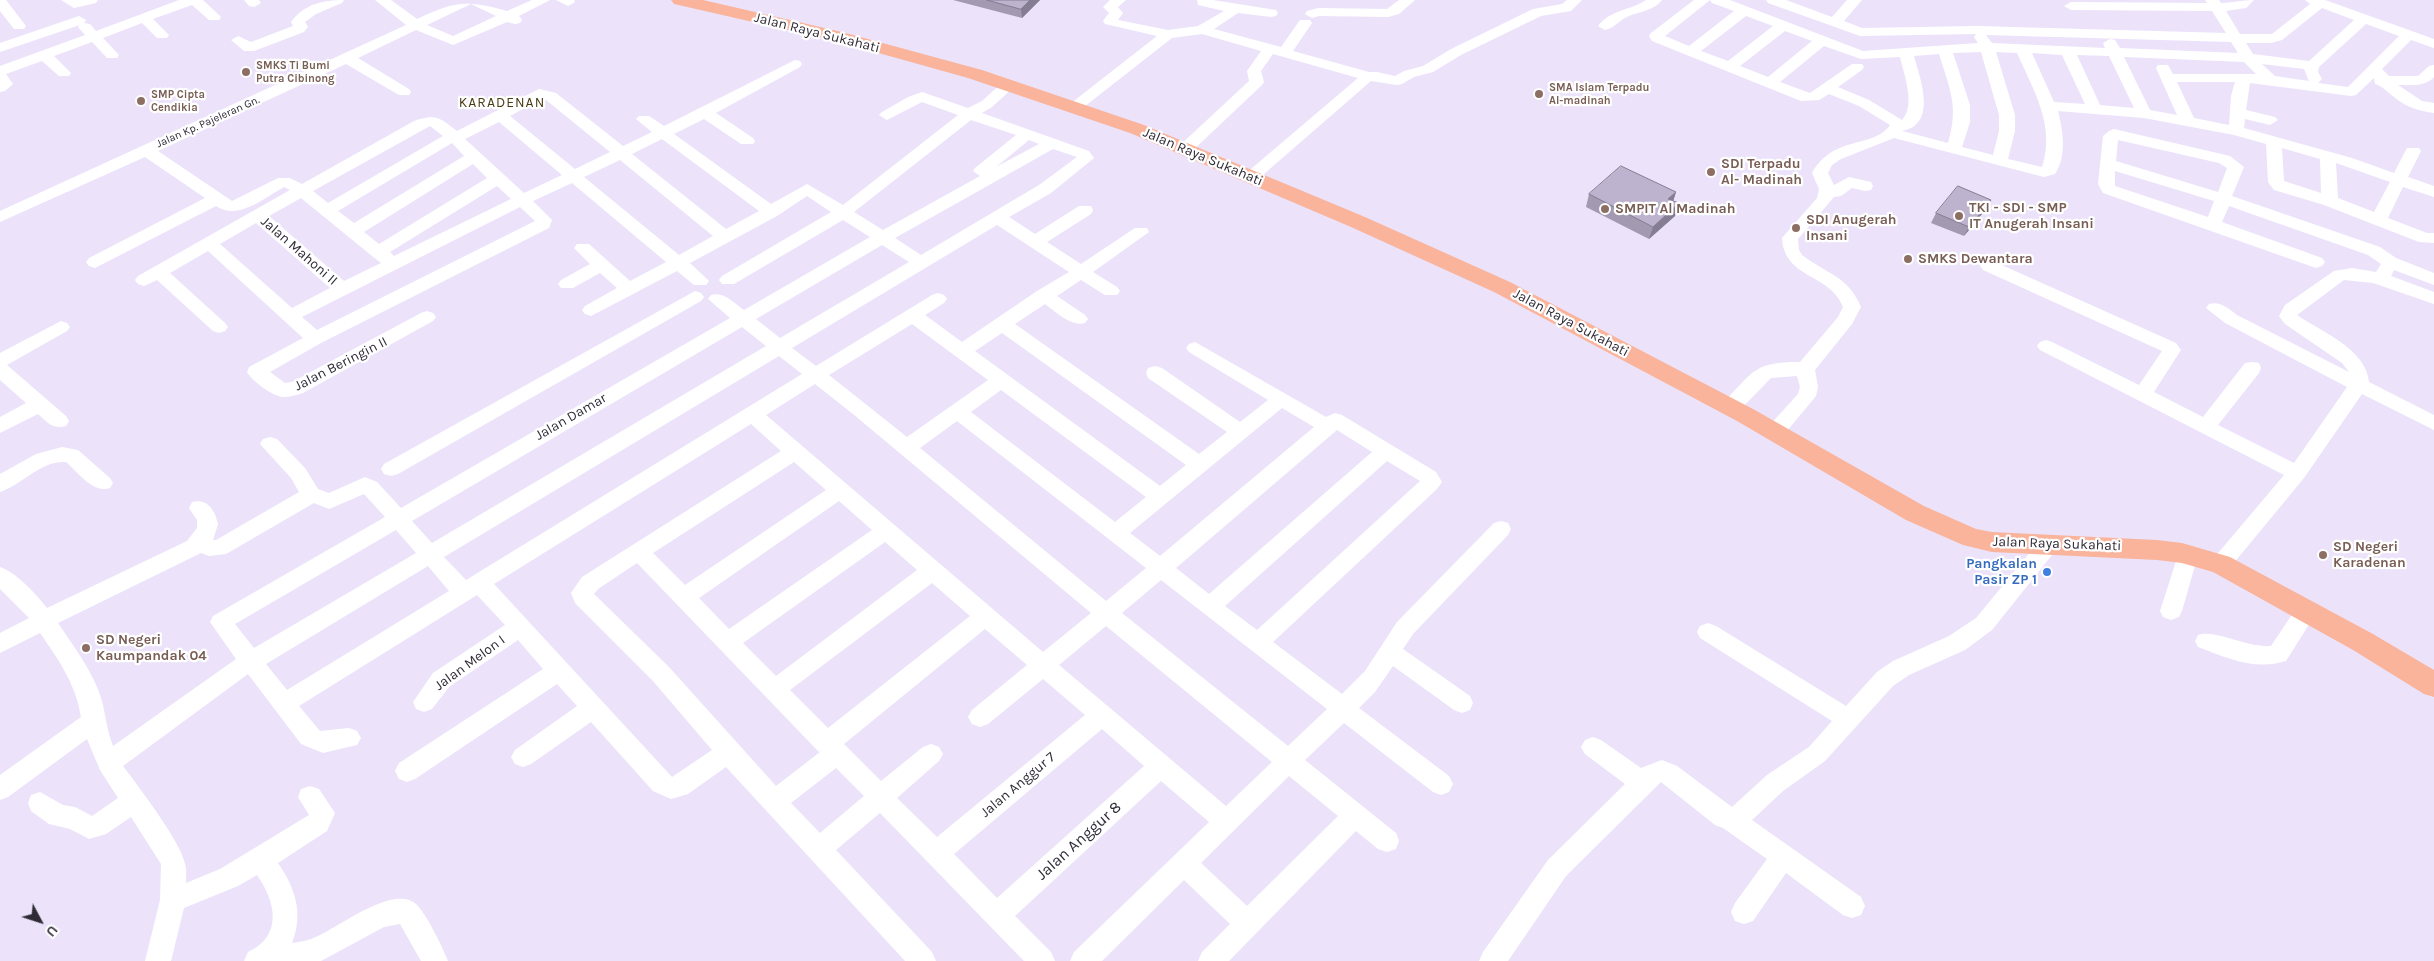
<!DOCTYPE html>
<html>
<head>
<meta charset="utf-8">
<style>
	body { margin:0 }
	#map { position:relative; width:2434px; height:961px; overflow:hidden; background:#ece3fb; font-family:Karla,sans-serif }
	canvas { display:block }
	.north { position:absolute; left:15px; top:896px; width:50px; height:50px; -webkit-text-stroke:4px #fff; paint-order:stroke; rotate:130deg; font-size:14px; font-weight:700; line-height:20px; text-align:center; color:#2f2b36 }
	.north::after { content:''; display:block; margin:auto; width:18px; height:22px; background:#2f2b36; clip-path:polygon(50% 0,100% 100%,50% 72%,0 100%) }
</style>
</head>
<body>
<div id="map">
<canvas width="2434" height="961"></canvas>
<div class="north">U</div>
</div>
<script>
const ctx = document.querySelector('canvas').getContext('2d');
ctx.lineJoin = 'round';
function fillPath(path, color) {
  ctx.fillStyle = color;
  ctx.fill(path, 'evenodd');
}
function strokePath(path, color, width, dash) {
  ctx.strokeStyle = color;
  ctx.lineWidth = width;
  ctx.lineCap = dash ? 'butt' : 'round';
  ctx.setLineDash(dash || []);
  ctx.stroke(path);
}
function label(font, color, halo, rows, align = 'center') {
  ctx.font = font + ' Karla,sans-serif';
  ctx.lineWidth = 4.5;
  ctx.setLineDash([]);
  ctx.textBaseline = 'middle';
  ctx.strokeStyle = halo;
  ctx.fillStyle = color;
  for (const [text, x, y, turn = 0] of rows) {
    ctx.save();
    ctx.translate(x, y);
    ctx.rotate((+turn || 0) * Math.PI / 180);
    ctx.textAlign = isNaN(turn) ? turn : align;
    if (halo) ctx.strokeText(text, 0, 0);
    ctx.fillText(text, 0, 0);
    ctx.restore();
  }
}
fillPath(new Path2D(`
	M0,0H6L26,26L24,29H14L0,11Z
	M61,0H98L96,3L74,8Z
	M179,0H203L221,17L219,20H209L192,5L153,19L169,35L167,38H157L142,23L103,38L119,55L117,58H107L92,42L54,56L71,73L69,76H59L42,61L6,74L13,84L5,91L0,92V66L85,35L78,27L80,25L0,52V43L79,16L86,20L84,23L90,24L96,31Z
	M244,0H259L261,3L254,7L249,6Z
	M344,0L342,3L316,14L305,22L308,27L304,32L254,51H244L231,40L238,36L251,42L293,26L291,22C304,4 323,0 344,0Z
	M375,0H391L417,19C456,1 465,0 507,11L532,0H550L519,16L522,20L520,23L515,24L507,22L453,45L416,30L358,58L409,89L411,92L409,95H399L346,64L158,151L232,201L278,178H290L302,184L414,121C437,114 438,117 457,131L539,89L556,93L623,146L652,132L636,119L639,116H649L664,126L795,60L800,61L802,64L800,67L716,113L753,138L755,141L753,144H741L704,119L674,134L771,204L807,184L843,205L958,115L922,102L887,120L879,115L882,112L908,97L922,92L968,108L982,101L1004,81H1014L1016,84L1014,87L992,107L982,113L1089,151L1094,158L1051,193L1009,217L1035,234L1079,206H1091L1093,210L1091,214L1047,242L1081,264L1135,228H1147L1149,232L1093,272L1117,287L1120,291L1117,295H1105L1081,280L1057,296L1085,315L1088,319L1085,323C1071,327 1056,312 1045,304L1015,324L1199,454L1227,432L1148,378L1146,373L1148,368L1155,366L1162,368L1240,422L1268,400L1189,352L1186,348L1189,344L1195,342L1326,417L1335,413L1342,415L1436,472L1442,482L1437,489L1273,642L1342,694L1365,671L1397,622L1494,523L1501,521L1508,523L1511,529L1508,535L1413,634L1403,649L1470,696L1473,703L1470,710L1462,713L1454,710L1393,666L1375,692L1359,708L1449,776L1453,784L1449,792L1441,795L1433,792L1344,723L1305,760L1396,833L1399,841L1396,849L1387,852L1378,849L1356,831L1229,961H1198L1202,952L1230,924L1184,880L1102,961H1070L1074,952L1209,822L1161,781L1015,916L1051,952L1055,961H1024L880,813L836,850L932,952L936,961H905L726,767L688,794L671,799L653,791L591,722L531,764L523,767L515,764L511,757L515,750L577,706L557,684L415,779L407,782L399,779L395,771L399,763L543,669L518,640L449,687L432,709L424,712L416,709L413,702L433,673L505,625L477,595L299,706L320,731L349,728L357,731L361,738L357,745L323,753L301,744L248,674L123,766C138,786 181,842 185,864C187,870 186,877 186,883L220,869L309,815L298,797L301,789L310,786L319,789L335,813L327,831L278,863C295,888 304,913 292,943C301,942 310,940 318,936C340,926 394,884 416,904C426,913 443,948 448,961H421L400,924L384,927L321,961H244L248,952C283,936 276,902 257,875L238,886L184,908L171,961H145L160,900L161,864L131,817L106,834L89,839L70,829L49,824L31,811L28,803L31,795L40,792L63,805L75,807L92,816L118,798L100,770L87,739L8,797L0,800V775L81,717C76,684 58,659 40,633L0,653V633L29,618L0,589V567C17,573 36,594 47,608L187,541L197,528V520L189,508L192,502C207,498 215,510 218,524L213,540H216L299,492L291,478L260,444L263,439L270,437L277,439L305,468L318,489L329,493L365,477L377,482L401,508L730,318L708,299L711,295C724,291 734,303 744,310L870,237L843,220L734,284H722L719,280L722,276L831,212L807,196L777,216L690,263L709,281L706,285H694L677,271L591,316L585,314L582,310L585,306L617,288L600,273L573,288H561L558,284L561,280L590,264L574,248L577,244H589L630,281L666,262L572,183L533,201L552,220L549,228L321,343L270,372L285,383L292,382L421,313L427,311L433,313L436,317L433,321L303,393C297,395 289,397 283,397C272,396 252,381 247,372L249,367L303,338L208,251L170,273L225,323L228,327L225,331L219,333L213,331L157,280L144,286L138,284L135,280L138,276L290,190L284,187C264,198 238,221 216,206L95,268L89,266L86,262L89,258L205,198L145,157L0,222V211L406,25ZM471,4L496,16L453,36L427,25ZM541,99L546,100L610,152L575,169L510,116ZM971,120L1016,135L975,168L973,171L980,176L883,230L854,212ZM499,122L562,175L524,193L465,139ZM430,126L443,136L328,203L313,191ZM662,139L759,211L726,229L632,154ZM1029,140L1039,144L996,167ZM452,143L464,156L354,223L338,211ZM1053,149L1077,157L1039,185L921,255L895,238ZM620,160L713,236L679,255L584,177ZM473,164L487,178L379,244L364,232ZM497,186L511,199L394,256L390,252ZM301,198L372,256L381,263L344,281L269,216ZM520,207L535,221L317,330L302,317ZM256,223L330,288L292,308L220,244ZM997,225L1069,272L1037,291L962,342L925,315L944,303L947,299L944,295L938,293L932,295L816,366L792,348ZM882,245L909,262L780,338L756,319ZM912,324L988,380L907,437L829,375ZM742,327L766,346L432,543L412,521ZM1002,333L1186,465L1160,486L975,351ZM779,356L802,374L466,580L444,557ZM815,384L853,414L1091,613L1043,652L766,415ZM1001,390L1146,497L1115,522L971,412ZM1282,408L1314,427L1160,556L1130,533ZM957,421L1146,568L1106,601L920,448ZM751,424L781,451L582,577L571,593L575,603L653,681L712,750L672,777L494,584ZM1337,430L1372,452L1209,594L1176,568ZM1387,461L1420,481L1257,630L1225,606ZM794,462L826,490L685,585L653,553ZM364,494L385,517L213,616L210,622L236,659L113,746C107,731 106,717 102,701C94,673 74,647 58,623L201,553L209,556L226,554L314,503L329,509ZM839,501L872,530L729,629L699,598ZM396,530L416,553L254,648L235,624ZM885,542L917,570L776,676L743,643ZM637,563L818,751L820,752L776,786L669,667L594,594L598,589ZM428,566L449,591L287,690L266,664ZM1161,580L1327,709L1288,746L1122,613ZM932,583L970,616L828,728L790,690ZM1106,626L1272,762L1226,806L1059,665ZM985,629L1027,665L972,710L968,717L972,724L980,727L988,724L1043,679L1085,715L937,837L897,798L939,761L943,754L939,747L931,744L923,747L881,781L844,744ZM1102,729L1144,766L997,898L954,854ZM836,768L864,796L820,833L791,803ZM1289,776L1338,816L1247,906L1201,863Z
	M556,0H574L575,2L568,6Z
	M1110,0H1126L1118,7L1123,13L1118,20L1168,30L1198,26L1224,11L1198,5L1197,0H1213L1276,10L1278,13L1276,16L1271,17L1238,13L1214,29L1281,47L1300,20H1310L1312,23L1293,51L1369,72H1377L1395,76L1404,71L1423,66L1451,49L1533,9L1562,4L1567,0H1582L1571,11L1541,16L1461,55L1433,72L1414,77L1402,84L1397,85L1371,81L1257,180H1245L1243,177L1245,174L1358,78L1273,54L1261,71L1264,82L1262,85L1190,153H1178L1176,150L1178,147L1249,81L1247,71L1261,51L1202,34L1172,38L1080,110H1070L1067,107L1070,104L1157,36L1105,24L1103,21L1109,13L1103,7Z
	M1399,0H1415L1399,14L1388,17L1319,16L1312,18L1305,14L1307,11L1318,8L1387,9Z
	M1646,0H1662C1653,11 1641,11 1629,16C1620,19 1615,28 1605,30L1598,26C1611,9 1630,11 1646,0Z
	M1694,0H1710L1665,36L1689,46L1734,11L1712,3L1710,0H1730L1863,51L1978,43L1974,37L1976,34L1860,36L1768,3L1766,0H1786L1832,17L1847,0H1862L1844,21L1862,28L1977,26L2226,33L2212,11L2071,10L2064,6L2071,2L2207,3L2205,0H2219L2221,3C2232,3 2242,0 2254,0L2246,8L2226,11L2240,34H2272L2310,4L2305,0H2325L2434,39V48L2411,40L2382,69L2389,76H2418L2429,66L2434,65V77C2425,87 2410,85 2398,85L2422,101L2434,103V113C2419,111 2406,107 2394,97C2387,92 2383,86 2375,84L2374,78L2356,95L2351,96L2250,83L2246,110L2275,117L2278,120L2270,125L2245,119L2244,128L2352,158L2394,173L2407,148H2419L2421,151L2408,177L2434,186V197L2403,187L2388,218L2427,233H2434V243L2419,242L2324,205L2274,190L2268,182L2266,144L2234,135L2144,118L2058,111C2063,131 2067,156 2055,174L2044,177L1894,138L1841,159L1832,165L1828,173L1834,185L1849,177L1871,182L1873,186L1871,190L1865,191L1852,188L1841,196L1834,197L1798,239L1799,250L1802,255C1827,274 1848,276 1861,307L1852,324L1815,370L1818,387L1816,396L1782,437L1775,439L1768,437L1765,432L1768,427L1798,394L1800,387L1797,376L1771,378L1738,412L1731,414L1724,412L1721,407L1724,402C1754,371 1754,362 1800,362L1838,317L1843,307C1830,273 1784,279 1782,238L1817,198L1819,189L1812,173C1834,134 1874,149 1890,125L1859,106L1829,94L1819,100L1801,101L1652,41L1649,36L1651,33ZM2322,8L2354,20L2309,61L2253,54L2246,43H2271L2282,40ZM1746,16L1773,26L1728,61L1701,51ZM2366,24L2399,36L2348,87L2318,83L2322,79L2318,72L2319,67ZM1785,31L1812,41L1768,77L1740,66ZM1986,35L2231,42L2238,53L2120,48L2115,40L2110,39L2103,43L2105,48L1992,43ZM1824,46L1861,59L1900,57C1904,75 1916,105 1902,120L1869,100L1838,87L1862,70L1864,67L1862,64H1852L1810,93L1780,82ZM1981,52L1999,115V131L1993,155L1962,147L1970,122V105L1953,53ZM1996,52L2017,53C2033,89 2056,126 2042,167L2008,159L2015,131V115ZM2032,53L2062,55L2085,104L2054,102ZM1939,54C1950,90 1959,106 1948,143L1902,131C1905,130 1910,129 1913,127C1934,113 1919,75 1914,56ZM2077,55L2109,56L2134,108L2100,105ZM2124,57L2244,62L2256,74H2173L2168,65H2158L2156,68L2177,115L2150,110ZM2262,64L2304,69L2309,81L2275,76ZM2177,82H2235L2231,96L2229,125L2194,118ZM2282,148L2320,159L2321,193L2284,181ZM2336,163L2390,182L2374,212L2338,198Z
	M2114,129L2230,156L2244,167L2232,196L2380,247L2396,258L2434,273V285L2394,270L2391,276L2434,292V304L2373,283L2344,280L2297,315C2322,332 2366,349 2369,382L2434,415V430L2362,394L2304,478L2228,570L2221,572L2214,570L2210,564L2214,558L2284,475L2040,350L2037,346L2040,342L2046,340L2052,342L2139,385L2162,351L1983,270L1980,266L1983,262H1995L2176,343L2181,350L2154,392L2203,417L2245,363L2252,362L2259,363L2261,368L2259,373L2218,425L2294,463L2347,387L2225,323L2206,308L2209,304C2220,301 2228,308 2237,315L2349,372L2342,363L2285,324L2279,316L2285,305L2334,271L2352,268L2376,272L2381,264L2368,255L2229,206L2222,222L2322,258L2325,262L2322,266L2316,268L2103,193L2098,184L2103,136L2109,131ZM2118,140L2219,163L2227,168L2218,192L2116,161ZM2115,171L2214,201L2208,217L2115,186Z
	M695,291L701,293L704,297L701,301L398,474L391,476L384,474L381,469L384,464Z
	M61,321L67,323L70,327L67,331L7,365L66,416L69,421L66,426C53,430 47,422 38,414L0,433V417L26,403L0,380V353Z
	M62,447L78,450L110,478L113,483L110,488C93,494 78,472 66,462C41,460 23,484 0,492V474L36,454Z
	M2049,536L2056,538L2059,544L2056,550L1992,630L1965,650L1909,675L1893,686L1825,761L1783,791L1752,820L1861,897L1865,906L1861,915L1852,918L1843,915L1786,873L1753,921L1744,924L1735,921L1731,912L1735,903L1767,859L1723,828L1715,825L1661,782L1566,876L1508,961H1479L1483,952L1548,860L1625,784L1585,754L1581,747L1585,740L1593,737L1601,740L1641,768L1662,760L1677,766L1732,807L1767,775L1809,747L1832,721L1700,638L1697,632L1700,626L1708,623L1716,626L1846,706L1877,672L1893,661L1949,636L1976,618L2042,538Z
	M2188,547L2195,549L2198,555L2182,611L2179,617L2171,620L2163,617L2160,611L2178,555L2181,549Z
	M2307,601L2315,604L2318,610L2286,661C2255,671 2227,658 2198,647L2195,641L2198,635C2215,629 2247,648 2271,646L2299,604Z`), '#fff');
fillPath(new Path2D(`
	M671,0H703L842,32L982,70L1144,125L1365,217L1510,282L1753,409L1924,506L1976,529L1992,532L2157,540L2182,543L2230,557L2373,634L2434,670V697L2424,694L2353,650L2213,572L2182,563L2157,560L1992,552L1963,545L1906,520L1737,421L1494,292L1351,227L1130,133L968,78L832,40L674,4Z`), '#f9b49b');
fillPath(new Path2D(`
	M953,0H1040L1022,18Z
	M1676,192L1673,201L1675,216L1649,239L1586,207L1589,194Z
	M1986,209L1964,236L1931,223L1936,213Z`), '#a39ab2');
fillPath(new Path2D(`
	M1030,0H1040L1022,18L1021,9Z
	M1676,192L1672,205L1668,199Z
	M1991,200L1986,209L1964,236L1969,227Z
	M1679,203L1675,216L1649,239L1653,227Z`), '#857d91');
const building = new Path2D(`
	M987,0H1030L1021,9Z
	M1621,166L1676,192L1668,199L1679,203L1653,227L1589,194Z
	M1958,186L1991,200L1969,227L1936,213Z`);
fillPath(building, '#beb3cf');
strokePath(building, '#857d91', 1);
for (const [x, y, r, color] of [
	[246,72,5,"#8d6e63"],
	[1539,94,5,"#8d6e63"],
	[141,101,5,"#8d6e63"],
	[1711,172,5,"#8d6e63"],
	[1605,209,5,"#8d6e63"],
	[1959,216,5,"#8d6e63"],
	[1796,228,5,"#8d6e63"],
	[1908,259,5,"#8d6e63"],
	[2323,555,5,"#8d6e63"],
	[2047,572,5,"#3f7fe0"],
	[86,648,5,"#8d6e63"]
]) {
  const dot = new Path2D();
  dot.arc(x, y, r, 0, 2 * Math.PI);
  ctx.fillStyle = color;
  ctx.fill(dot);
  strokePath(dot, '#fff', 2);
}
label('bold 11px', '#785e54', '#fff', [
	["SMKS Ti Bumi",256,66],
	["Putra Cibinong",256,79],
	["SMA Islam Terpadu",1549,88],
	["Al-madinah",1549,101],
	["SMP Cipta",151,95],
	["Cendikia",151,108]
], 'left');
label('11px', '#2f2b36', '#fff', [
	["Jalan Kp. Pajeleran Gn.",208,122,-24]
]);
label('14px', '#2f2b36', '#fff', [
	["Jalan Raya Sukahati",817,33,14],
	["Jalan Raya Sukahati",1203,157,23],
	["Jalan Mahoni II",299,251,41],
	["Jalan Raya Sukahati",1571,323,28],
	["Jalan Beringin II",341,364,-27],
	["Jalan Damar",571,417,-30],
	["Jalan Raya Sukahati",2057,544,2],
	["Jalan Melon I",470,663,-36],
	["Jalan Anggur 7",1018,785,-40]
]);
ctx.letterSpacing = '1px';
label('14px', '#4a3b13', '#fff', [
	["KARADENAN",502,103]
]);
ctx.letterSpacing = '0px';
label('bold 14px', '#785e54', '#fff', [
	["SDI Terpadu",1721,164],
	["Al- Madinah",1721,180],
	["TKI - SDI - SMP",1969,208],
	["IT Anugerah Insani",1969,224],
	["SMPIT Al Madinah",1615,209],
	["SDI Anugerah",1806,220],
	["Insani",1806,236],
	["SMKS Dewantara",1918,259],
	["SD Negeri",2333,547],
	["Karadenan",2333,563],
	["SD Negeri",96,640],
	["Kaumpandak 04",96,656]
], 'left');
label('bold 14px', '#366cbe', '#fff', [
	["Pangkalan",2037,564],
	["Pasir ZP 1",2037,580]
], 'right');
label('16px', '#2f2b36', '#fff', [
	["Jalan Anggur 8",1079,841,-42]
]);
</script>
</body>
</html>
